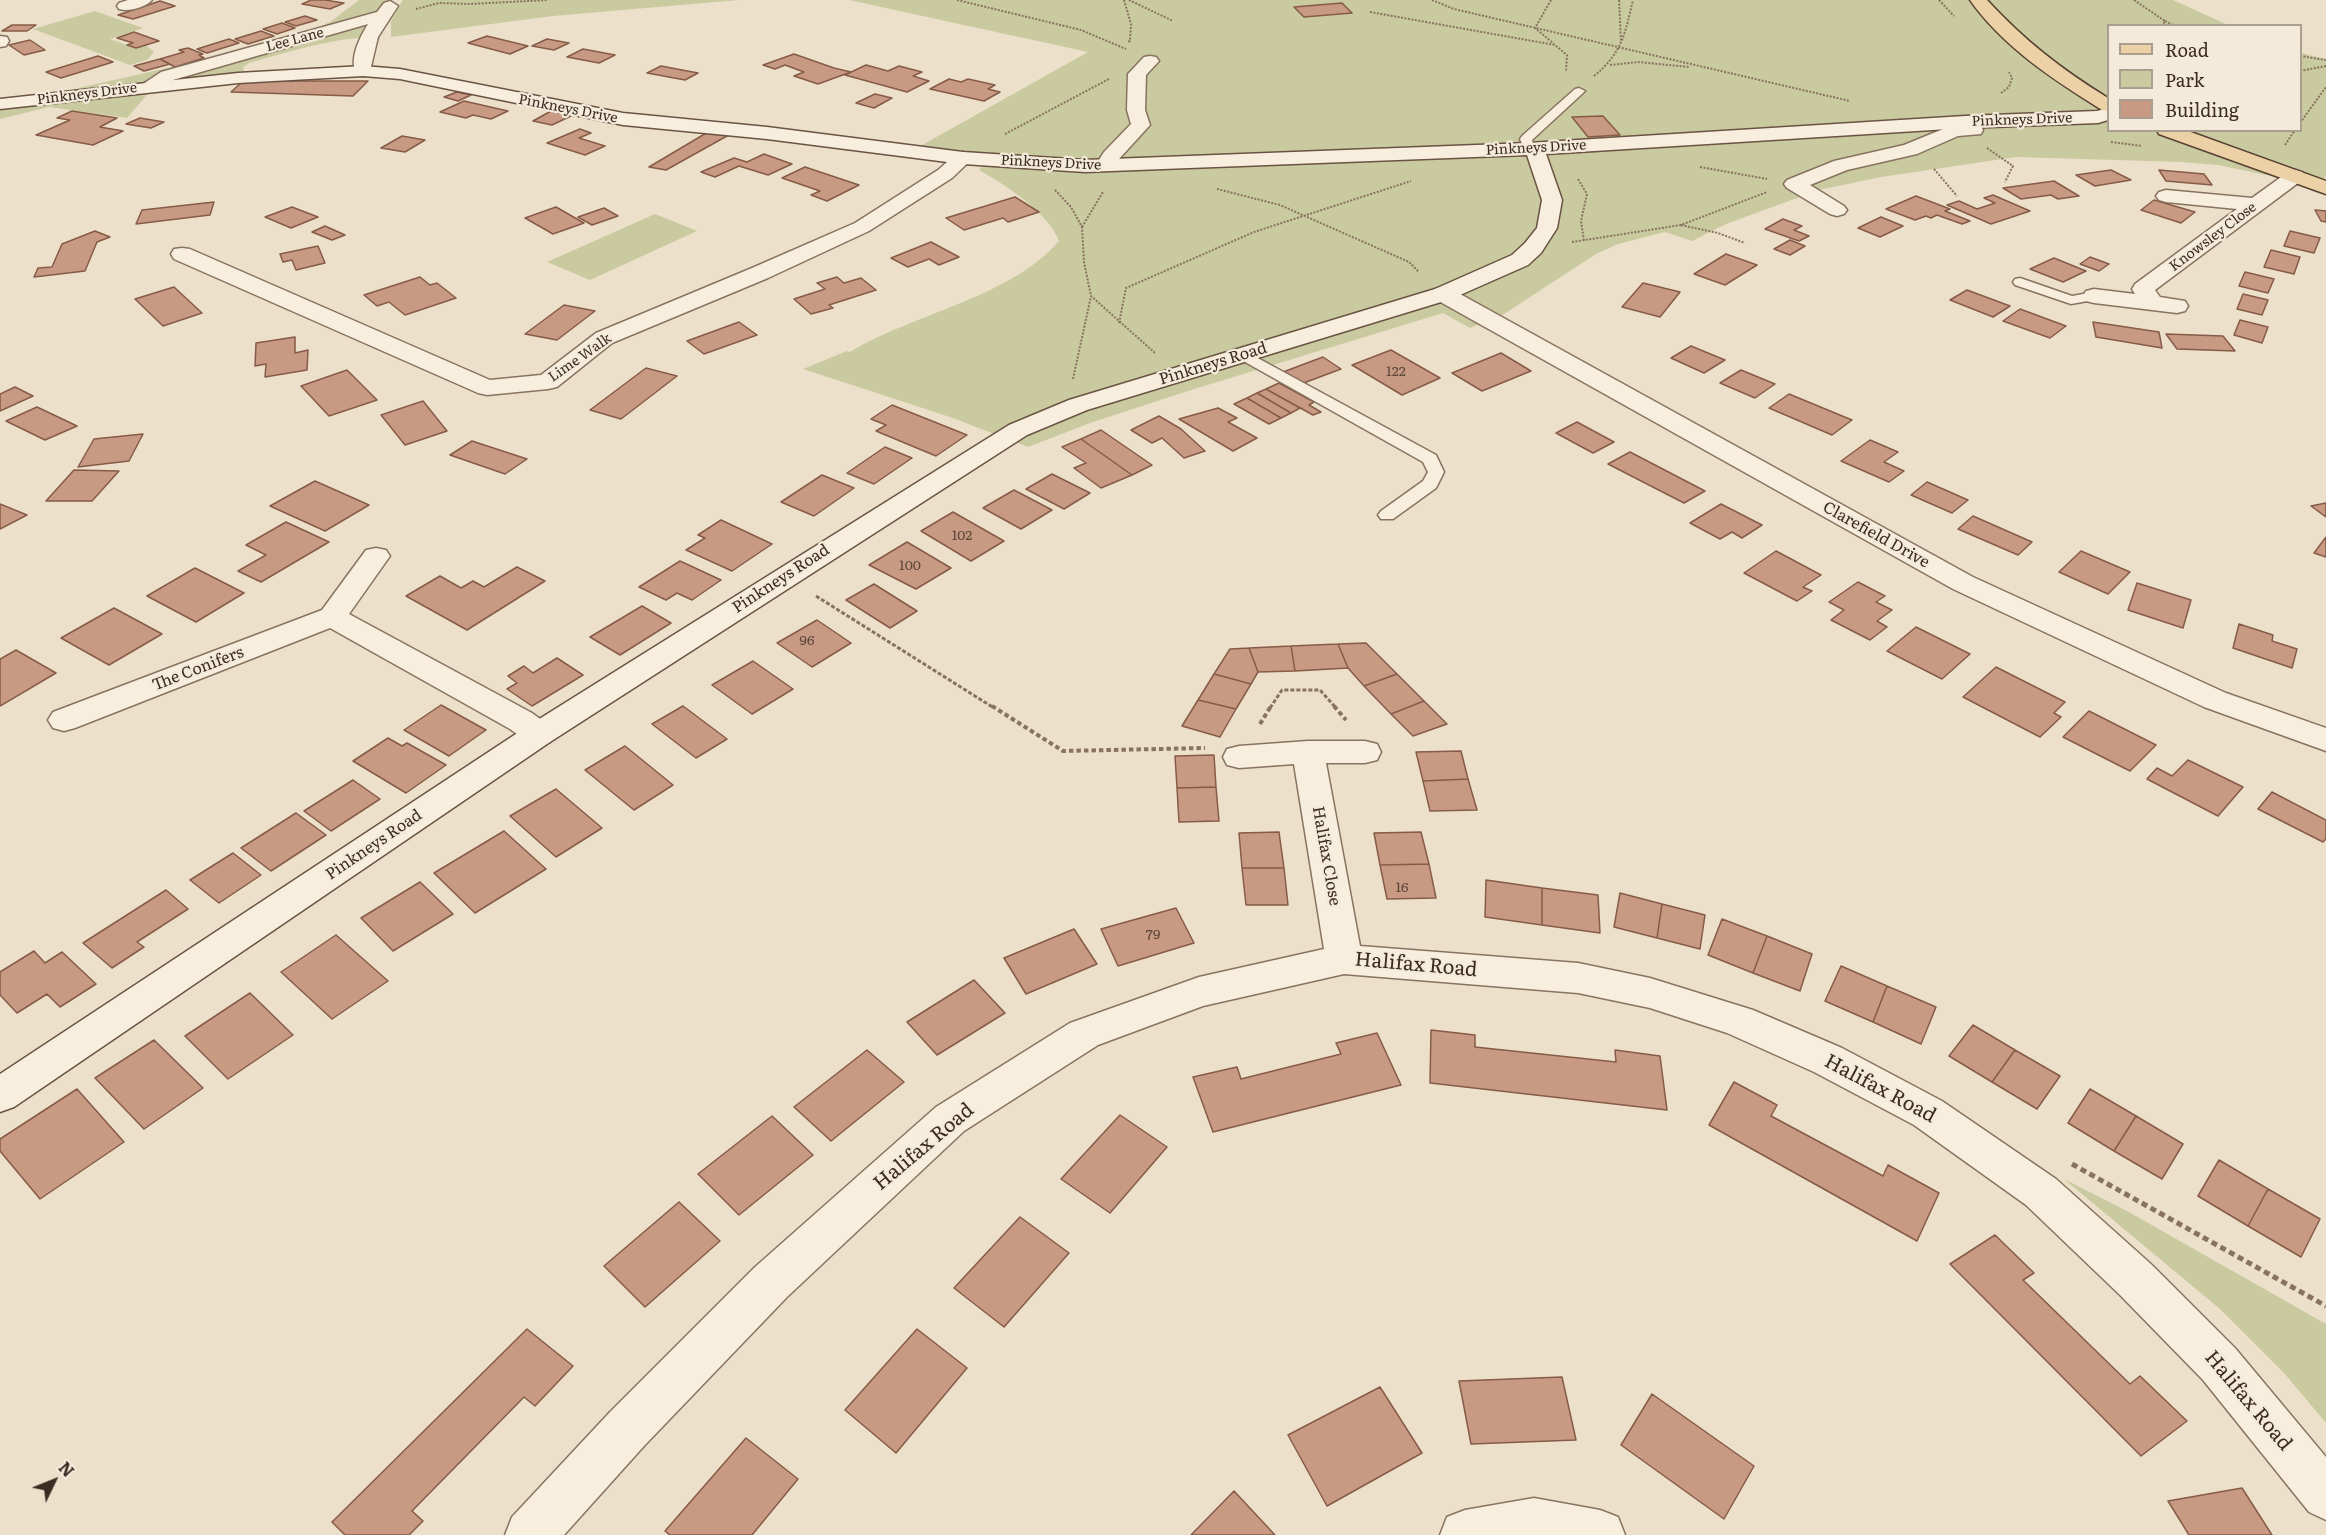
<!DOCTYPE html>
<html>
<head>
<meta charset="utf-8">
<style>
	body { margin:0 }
	#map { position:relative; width:2326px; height:1535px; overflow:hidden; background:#ece0cb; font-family:Literata,serif }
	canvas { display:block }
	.legend { position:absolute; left:2107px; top:24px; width:195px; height:108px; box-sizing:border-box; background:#f4eada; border:2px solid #aa9e90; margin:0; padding:8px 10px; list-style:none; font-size:18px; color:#3a2c22 }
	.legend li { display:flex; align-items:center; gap:12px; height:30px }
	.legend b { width:30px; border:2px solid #aa9e90 }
	.north { position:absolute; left:24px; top:1451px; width:60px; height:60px; -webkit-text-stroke:4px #f4eada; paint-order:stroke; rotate:47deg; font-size:16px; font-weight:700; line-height:24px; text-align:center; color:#3a2c22 }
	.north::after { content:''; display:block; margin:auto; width:21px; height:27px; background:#3a2c22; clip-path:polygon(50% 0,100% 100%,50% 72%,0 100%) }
</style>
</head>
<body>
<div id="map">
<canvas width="2326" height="1535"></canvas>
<ul class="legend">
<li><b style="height:8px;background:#ecd1a6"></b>Road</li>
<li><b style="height:16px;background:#c9ca9f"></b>Park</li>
<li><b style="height:16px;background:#c89a83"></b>Building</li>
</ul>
<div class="north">N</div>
</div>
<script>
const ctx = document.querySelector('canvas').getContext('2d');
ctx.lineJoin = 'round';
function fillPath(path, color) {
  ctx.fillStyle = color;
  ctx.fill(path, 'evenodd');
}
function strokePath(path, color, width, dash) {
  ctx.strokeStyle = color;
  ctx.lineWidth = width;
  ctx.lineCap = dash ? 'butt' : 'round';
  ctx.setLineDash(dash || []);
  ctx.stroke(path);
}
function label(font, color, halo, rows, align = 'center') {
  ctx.font = font + ' Literata,serif';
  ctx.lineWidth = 4.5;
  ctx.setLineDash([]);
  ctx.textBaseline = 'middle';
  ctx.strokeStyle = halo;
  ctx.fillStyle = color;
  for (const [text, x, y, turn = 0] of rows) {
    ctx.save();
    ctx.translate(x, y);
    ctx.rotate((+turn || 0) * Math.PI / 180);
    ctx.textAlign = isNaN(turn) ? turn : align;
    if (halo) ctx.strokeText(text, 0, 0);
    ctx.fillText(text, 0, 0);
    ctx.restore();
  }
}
fillPath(new Path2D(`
	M359,0H390L378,33L380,40C358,30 274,56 249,63L243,67L244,71L223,76L157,83L127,118L49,107L0,119V100L52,94L176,66L307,32L330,22Z
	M403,0H739L553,16L391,37V21Z
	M849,0H2173L2228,25L2108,26V130H2300L2301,53L2326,59V175L2323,181L2266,175L2218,165L2181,162L2016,157L1881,177L1819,190L1726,224L1692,241L1665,232L1618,244L1596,254L1504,314L1470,328L1443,313L1191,390L1090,423L1028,447L950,417L803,369L847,351L850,352C912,314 1010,298 1059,241C1049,213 1004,184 979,170L987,161L915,149L1088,52Z
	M95,11L143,28L110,39L136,48L146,45L154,52L147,60L130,65L33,29Z
	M655,214L697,231L590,280L547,262Z
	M2064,1179L2127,1211L2326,1324V1423L2284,1373L2220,1309Z`), '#c9ca9f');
const building = new Path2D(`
	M311,0H325L344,3L330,9L302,4Z
	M160,1L175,6L133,19L118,15Z
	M1342,3L1352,13L1304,17L1294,7Z
	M305,16L317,20L296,26L285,22Z
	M282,23L295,28L277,34L263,29Z
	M12,25H36L27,31H2Z
	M261,31L274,36L248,44L235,39Z
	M134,32L159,41L136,48L127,45L133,43L117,38Z
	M487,36L528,46L510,54L468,43Z
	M229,39L239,43L207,53L197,49Z
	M547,39L569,43L554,50L532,46Z
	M30,40L45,50L24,55L9,45Z
	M188,48L203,54L199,55L204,58L175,67L160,59L184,52L179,50Z
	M583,49L615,55L599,63L567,57Z
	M794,54L834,68L851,72L818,84L794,76L804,72L785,65L775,69L763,65Z
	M98,56L113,62L61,78L46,72Z
	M160,59L170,64L144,71L134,66Z
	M866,65L888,71L899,66L922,72L913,76L929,81L907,92L845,75Z
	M661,66L698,73L685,80L647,73Z
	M949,79L961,82L968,79L995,85L988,89L1000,92L984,101L930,89Z
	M243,81H368L353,96L231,92Z
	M457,92L471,95L458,101L444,97Z
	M875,94L892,98L874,108L856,103Z
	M464,101L508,111L491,119L473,115L466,118L440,112Z
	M72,111L117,118L100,127L123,131L93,145L36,135L70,120L57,118Z
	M551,111L571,116L552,125L533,121Z
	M1603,116L1620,135L1588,137L1572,117Z
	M140,118L164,122L151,128L126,124Z
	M580,129L591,133L579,138L605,146L585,155L547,143Z
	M708,132L727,136L666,170L649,167Z
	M402,136L425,140L405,152L381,148Z
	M764,154L792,164L768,175L739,166L715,177L701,172L734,158L747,162Z
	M805,167L859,185L827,201L811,195L820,191L782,178Z
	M2111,170L2131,180L2095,186L2076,175Z
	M2159,170L2204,174L2212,185L2166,181Z
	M2054,181L2079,196L2058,199L2051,195L2021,199L2003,188Z
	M1993,195L2030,211L1991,224L1947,205L1959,201L1977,209L1995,203L1984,198Z
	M1916,196L1950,209L1945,211L1970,221L1962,224L1937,215L1931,218L1926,216L1915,220L1886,209Z
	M1015,197L1039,212L1008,222L1003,218L964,230L946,218Z
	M2154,200L2195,212L2181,223L2141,210Z
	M214,202L210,215L136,224L142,210Z
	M292,207L318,217L291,228L265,217Z
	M556,207L584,223L553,234L525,218Z
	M604,208L618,216L592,225L578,217Z
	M2315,210L2326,211V222L2321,221Z
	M1881,217L1903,226L1880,237L1858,228Z
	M1783,219L1802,226L1794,230L1809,236L1799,241L1765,229Z
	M325,226L345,235L332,240L312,232Z
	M95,231L110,237L97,242L85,271L34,277L38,268L52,267L62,244Z
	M2290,231L2320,238L2314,253L2284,246Z
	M1790,240L1805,246L1790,255L1774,249Z
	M931,242L959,257L939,265L929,259L908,267L891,258Z
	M318,246L325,263L296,270L292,260L283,262L280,254Z
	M2271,250L2300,257L2294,274L2264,267Z
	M1726,254L1757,265L1725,285L1694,274Z
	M2090,257L2109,264L2099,271L2080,264Z
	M2054,258L2086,271L2063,282L2030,269Z
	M2245,272L2274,279L2268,293L2239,286Z
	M420,277L430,285L437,283L456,298L405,315L389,302L377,306L364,295Z
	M837,277L844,283L861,278L876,290L829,305L833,308L811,314L794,299L825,289L817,283Z
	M1643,283L1680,292L1660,317L1622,307Z
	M174,287L202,313L163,326L135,299Z
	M1967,290L2010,306L1993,317L1950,300Z
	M2243,294L2268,300L2262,315L2237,309Z
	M564,305L595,311L557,340L525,334Z
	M2020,309L2066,326L2050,338L2003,321Z
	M2240,320L2268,327L2262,343L2234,335Z
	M739,322L757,335L704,354L687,341Z
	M2093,322L2159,332L2162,348L2096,337Z
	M2166,334L2223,336L2235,351L2177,349Z
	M295,337V353L308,350L307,370L265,377L266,364L255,366L256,343Z
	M1691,346L1725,360L1704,373L1671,358Z
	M1391,350L1440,378L1402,395L1352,365Z
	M1501,353L1531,371L1482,391L1452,373Z
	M1323,357L1341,369L1301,384L1283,372Z
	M646,368L677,376L621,419L590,410Z
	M347,370L377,400L329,416L301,386Z
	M1741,370L1775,384L1755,398L1720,383Z
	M1279,383L1314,402L1309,405L1321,412L1313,415L1266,389Z
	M15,387L33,396L0,411V394Z
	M1266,389L1300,408L1291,413L1257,393Z
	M1257,393L1291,413L1281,418L1247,398Z
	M1789,394L1852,420L1832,435L1769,408Z
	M1247,398L1281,418L1269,424L1234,404Z
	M423,401L447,431L405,445L381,415Z
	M892,405L967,435L936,456L876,431L886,425L871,419Z
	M37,407L77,426L45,440L6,421Z
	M1218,408L1237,418L1228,422L1257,438L1233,451L1179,419Z
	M1159,416L1181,429L1205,451L1184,458L1162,438L1152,443L1131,430Z
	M1577,422L1614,442L1593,453L1556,433Z
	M1101,430L1152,465L1132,475L1081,439Z
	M143,434L129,461L78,467L94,439Z
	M1081,439L1132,475L1101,488L1074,468L1086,463L1062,447Z
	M1870,440L1898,452L1884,462L1904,471L1889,482L1841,461Z
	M472,441L527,459L505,474L450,455Z
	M885,447L912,458L874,484L847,473Z
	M1630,452L1705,491L1684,503L1608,464Z
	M74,470L119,471L92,501H46Z
	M1052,474L1090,493L1064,509L1026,489Z
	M822,475L854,488L814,516L781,502Z
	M315,481L369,505L325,531L270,506Z
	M1927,482L1968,500L1952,513L1911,495Z
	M1014,490L1052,510L1021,529L983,508Z
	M2326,503V517L2311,506Z
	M0,504L27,515L0,529Z
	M1721,504L1762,525L1742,538L1732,532L1720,539L1690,523Z
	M953,512L1004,541L971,561L921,531Z
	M1973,516L2032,542L2018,555L1958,529Z
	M721,520L772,544L732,571L686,550L705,538L698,535Z
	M286,522L329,542L261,582L238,571L266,555L246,545Z
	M2326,537V557L2314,553Z
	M907,542L951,568L916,589L869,565Z
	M1776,551L1821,575L1803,587L1812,591L1797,601L1744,573Z
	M2081,551L2130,572L2108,594L2059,572Z
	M680,561L721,580L692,600L677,593L666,600L639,587Z
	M517,567L545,581L467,630L406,596L440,576L461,588L473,581L484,587Z
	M195,568L244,593L196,622L147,596Z
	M1858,582L1885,596L1876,602L1892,610L1877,621L1887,627L1870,640L1831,620L1844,610L1829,602Z
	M2137,583L2191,600L2183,628L2128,610Z
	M874,584L917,611L890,628L846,600Z
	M642,606L671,623L620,655L590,637Z
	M114,608L162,634L109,665L61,638Z
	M817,620L851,643L812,667L777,643Z
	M2239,624L2273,635L2272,641L2297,649L2292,668L2233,648Z
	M1916,627L1970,654L1942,679L1887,651Z
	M1366,643L1397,674L1364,686L1348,668L1338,644Z
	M1338,644L1348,668L1295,671L1291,646Z
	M1291,646L1295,671L1258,672L1249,648Z
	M1249,648L1258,672L1251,684L1214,674L1230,649Z
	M16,650L56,673L0,706V659Z
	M557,658L583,675L532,706L507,689L517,683L508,676L524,666L533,673Z
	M753,661L793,689L752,714L712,685Z
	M1996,667L2065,702L2054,713L2061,717L2040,737L1963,697Z
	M1214,674L1251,684L1236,709L1198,700Z
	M1397,674L1424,701L1391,714L1364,686Z
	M1198,700L1236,709L1220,737L1182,726Z
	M1424,701L1447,724L1413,736L1391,714Z
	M441,705L486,730L449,756L404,730Z
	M683,706L727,739L696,758L652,724Z
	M2089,711L2156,745L2130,771L2063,737Z
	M388,738L402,746L407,743L446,765L406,793L353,761Z
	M625,746L673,785L634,810L585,770Z
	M1461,751L1468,779L1423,781L1416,752Z
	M1214,755L1216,787L1177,788L1175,756Z
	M2188,760L2243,787L2218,816L2147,779L2157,768L2172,776Z
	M1468,779L1477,810L1430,811L1423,781Z
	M353,780L380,799L331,831L304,811Z
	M1216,787L1219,821L1179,822L1177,788Z
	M556,789L602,828L556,857L510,816Z
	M2272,792L2326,820V839L2323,842L2258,809Z
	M296,813L326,835L271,871L241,848Z
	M504,831L546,869L475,913L434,873Z
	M1279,832L1284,868H1242L1239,833Z
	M1421,832L1429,864L1380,865L1374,833Z
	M233,853L261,875L219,903L190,880Z
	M1429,864L1436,898L1387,899L1380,865Z
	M1242,868H1284L1288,905H1246Z
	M1486,880L1542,888V925L1485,917Z
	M420,882L453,914L393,951L361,918Z
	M1542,888L1598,895L1600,933L1542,925Z
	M166,890L188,909L137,942L144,947L112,968L83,943Z
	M1620,893L1662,904L1657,938L1614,927Z
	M1662,904L1705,915L1700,949L1657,938Z
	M1176,908L1194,943L1118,966L1101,929Z
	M1722,919L1767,936L1753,973L1708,955Z
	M1074,929L1097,964L1026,994L1004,958Z
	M336,935L388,981L332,1019L281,972Z
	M1767,936L1812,954L1800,991L1753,973Z
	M34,951L45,963L62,952L96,984L60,1007L47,994L17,1013L0,995V972Z
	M1841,966L1887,986L1873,1022L1825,1001Z
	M974,980L1005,1013L937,1055L907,1022Z
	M1887,986L1936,1007L1921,1044L1873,1022Z
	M250,993L293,1035L228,1079L185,1036Z
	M1973,1025L2015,1050L1992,1082L1949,1056Z
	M1431,1030L1475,1035V1047L1616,1062L1615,1050L1660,1056L1667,1110L1430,1083Z
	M1377,1033L1401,1085L1213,1132L1193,1077L1237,1067L1241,1079L1341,1054L1336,1043Z
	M154,1040L203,1088L144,1129L95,1078Z
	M867,1050L904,1082L831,1141L794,1107Z
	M2015,1050L2060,1076L2037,1109L1992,1082Z
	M1734,1082L1777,1105L1771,1116L1883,1176L1888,1165L1939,1193L1917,1241L1709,1125Z
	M77,1089L124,1142L40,1199L0,1151V1139Z
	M2090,1089L2136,1116L2114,1151L2068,1123Z
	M1120,1115L1167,1147L1110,1213L1061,1179Z
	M772,1116L813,1155L739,1215L698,1174Z
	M2136,1116L2183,1144L2162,1179L2114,1151Z
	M2219,1160L2268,1189L2248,1226L2198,1196Z
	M2268,1189L2320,1219L2301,1257L2248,1226Z
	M679,1202L720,1241L645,1307L604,1266Z
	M1020,1217L1069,1253L1004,1327L954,1288Z
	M1995,1235L2034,1273L2023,1280L2130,1384L2140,1376L2187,1421L2141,1456L1950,1264Z
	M527,1329L573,1366L535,1406L524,1397L412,1511L423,1521L409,1535H345L332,1522Z
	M917,1329L967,1368L896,1453L845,1410Z
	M1562,1377L1576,1440L1471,1444L1459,1381Z
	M1380,1387L1422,1453L1327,1506L1288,1435Z
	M1652,1394L1754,1466L1724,1519L1621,1445Z
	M746,1438L798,1479L752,1535H670L665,1531Z
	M2242,1488L2272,1535H2189L2168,1501Z
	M1234,1491L1275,1535H1191Z`);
fillPath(building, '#c89a83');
strokePath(building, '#865b47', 1.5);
const lane = new Path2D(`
	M1579,88L1585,91L1583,93L1532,140L1535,149L1533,152H1525L1520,139L1522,136L1575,89Z
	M2020,278L2072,296L2094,292L2101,296L2099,299L2071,304L2015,285L2013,282L2015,279Z
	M1243,350L1436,455L1444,472L1436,488L1393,519H1381L1378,515L1381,511L1423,481L1428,472L1423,462L1238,358L1235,355L1238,352Z`);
const street = new Path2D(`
	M128,0H152C146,7 129,12 119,9L117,6L119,3Z
	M390,1L398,6L378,37L369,75H357C348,60 360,37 368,24L173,80L155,90H143L140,86L161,72L377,12L384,3Z
	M0,36L7,37L9,41L6,46L0,47Z
	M1150,56L1156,57L1159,61L1146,75L1145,110L1150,125L1119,159L1112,170H1098L1095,166L1104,152L1131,124L1127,110L1128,74L1144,57Z
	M1974,124L1981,126L1983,130L1981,134L1958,136L1917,154L1847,170L1810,185L1844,206L1847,210L1844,214L1837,216L1830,214L1787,188L1784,184L1787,180L1834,161L1904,145L1948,127Z
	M963,152L970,154L973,158L952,178L869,231L768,278L612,343L557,387L548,389L487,395L478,393L174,259L171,254L174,249L182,248L190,249L490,380L541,375L596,333L752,268L855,223L938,170L956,154Z
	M2295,170L2302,172L2305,176L2302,180L2155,290L2160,297L2185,301L2188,306L2185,311L2177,313L2094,303L2086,301L2083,296L2086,291L2094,289L2135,294L2132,289L2135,284L2237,209L2166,202L2159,200L2156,196L2159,192L2166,190L2252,198L2288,172Z
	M1443,287L1451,289L1973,577L2226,693L2326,728V751L2204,707L1953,589L1435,299L1432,294L1435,289Z
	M376,548L386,550L390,556L349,614L532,713L550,726L555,734L550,742C533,747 524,739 510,729L330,628L75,728L64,731L53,728L48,720L53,712L322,610L366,550Z
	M1308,741H1365L1377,744L1381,752L1377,760L1365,763H1326L1360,946L1578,963L1650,978L1753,1010L1842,1048L1942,1101L2056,1179L2152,1265L2235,1348L2326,1457V1520L2309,1512L2203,1380L2120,1295L2026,1205L1914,1125L1814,1072L1727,1033L1650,1008L1578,993L1344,974L1203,1006L1098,1045L964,1131L787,1297L644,1446L564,1535H505L512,1517L610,1412L755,1267L936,1107L1070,1023L1199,977L1324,949L1294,764L1239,768L1227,765L1223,757L1227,749L1239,746Z
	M1534,1498L1600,1510L1618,1517L1625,1535H1440L1447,1517L1465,1510Z`);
const secondary = new Path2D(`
	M363,66L400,69L623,113L767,127L963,152L1085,160L1529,143L1965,116L2097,111L2108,108V120L2098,123L1965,128L1546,154L1562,200L1557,228L1541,253L1528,265L1451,299L1087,410L1027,435L550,742L14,1107L0,1112V1074L528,726L1009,425L1069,400L1435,289L1512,255L1525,243L1537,228L1542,200L1527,155L1085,172L963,164L767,139L623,125L400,79L363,76L238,83L0,109V99L238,73Z`);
const primary = new Path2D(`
	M1970,0H1987C2025,41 2061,69 2108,98V111L2102,110C2054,80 2003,47 1970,0Z
	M2157,130H2185L2326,181V194L2159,134Z`);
strokePath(lane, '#887260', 3);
strokePath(street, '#887260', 3);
strokePath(secondary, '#6a5343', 3);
strokePath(primary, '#574133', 3);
strokePath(new Path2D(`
	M957,0L1081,30L1126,49
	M1124,0L1131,24L1130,41L1127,42
	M1129,0L1173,21
	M1432,0L1454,9L1850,101
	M1551,0L1535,28L1554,44
	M1619,0L1621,42
	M1939,0L1954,16
	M2134,0L2165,21L2162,26
	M416,9L439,3L470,4L548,0
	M1370,12L1555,45L1567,55L1566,72
	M2165,21L2175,26
	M2300,56L2326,60
	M1610,65L1638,62L1689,67
	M2300,71L2326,66
	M1594,76C1622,53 1625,34 1633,0
	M2001,93L2009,87L2012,78L2009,72
	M2300,123L2326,87
	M1005,134L1109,79
	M2111,142L2142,146
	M2285,145L2295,130
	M1987,148L2013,166L2005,182
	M1700,167L1767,179
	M1934,169L1957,196
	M1578,179L1587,194L1581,221L1584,241
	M1217,189L1280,205L1409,262L1419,272
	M1055,190L1071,207L1082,227L1084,262L1091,296L1155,353
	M1681,225L1718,233L1745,243
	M1082,227L1103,192
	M1572,242L1681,225L1767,192
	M1119,323L1126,288L1254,232L1411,181
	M1073,379L1091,296`), '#887260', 2, [2, 1.5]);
strokePath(new Path2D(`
	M816,596L994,708
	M1270,708L1282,690H1320L1336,708`), '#887260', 3, [4, 2]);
strokePath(new Path2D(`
	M992,706L1063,751L1205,748
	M1334,706L1346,720
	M1260,724L1271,706`), '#887260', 4, [4.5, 3]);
strokePath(new Path2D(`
	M2072,1164L2326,1306`), '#887260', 5, [6, 4]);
fillPath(lane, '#f7eede');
fillPath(street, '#f7eede');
fillPath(secondary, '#f7eede');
fillPath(primary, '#ecd1a6');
label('14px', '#3a2c22', '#f4eada', [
	["Lee Lane",295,40,-15],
	["Pinkneys Drive",87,94,-7],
	["Pinkneys Drive",568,109,11],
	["Pinkneys Drive",2022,120,-2],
	["Pinkneys Drive",1536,148,-3],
	["Pinkneys Drive",1051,163,3],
	["Knowsley Close",2213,237,-37],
	["Lime Walk",580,358,-35]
]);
label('14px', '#5e483a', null, [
	["122",1396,372],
	["102",962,536],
	["100",910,566],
	["96",807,641],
	["16",1402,888],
	["79",1153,935]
]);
label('16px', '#3a2c22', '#f4eada', [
	["Pinkneys Road",1213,364,-17],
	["Clarefield Drive",1876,535,29],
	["Pinkneys Road",781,579,-33],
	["The Conifers",198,669,-21],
	["Pinkneys Road",374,845,-34],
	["Halifax Close",1326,856,80]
]);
label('20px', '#3a2c22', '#f4eada', [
	["Halifax Road",1416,965,5],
	["Halifax Road",1880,1089,28],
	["Halifax Road",924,1147,-40],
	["Halifax Road",2248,1401,50]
]);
</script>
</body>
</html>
